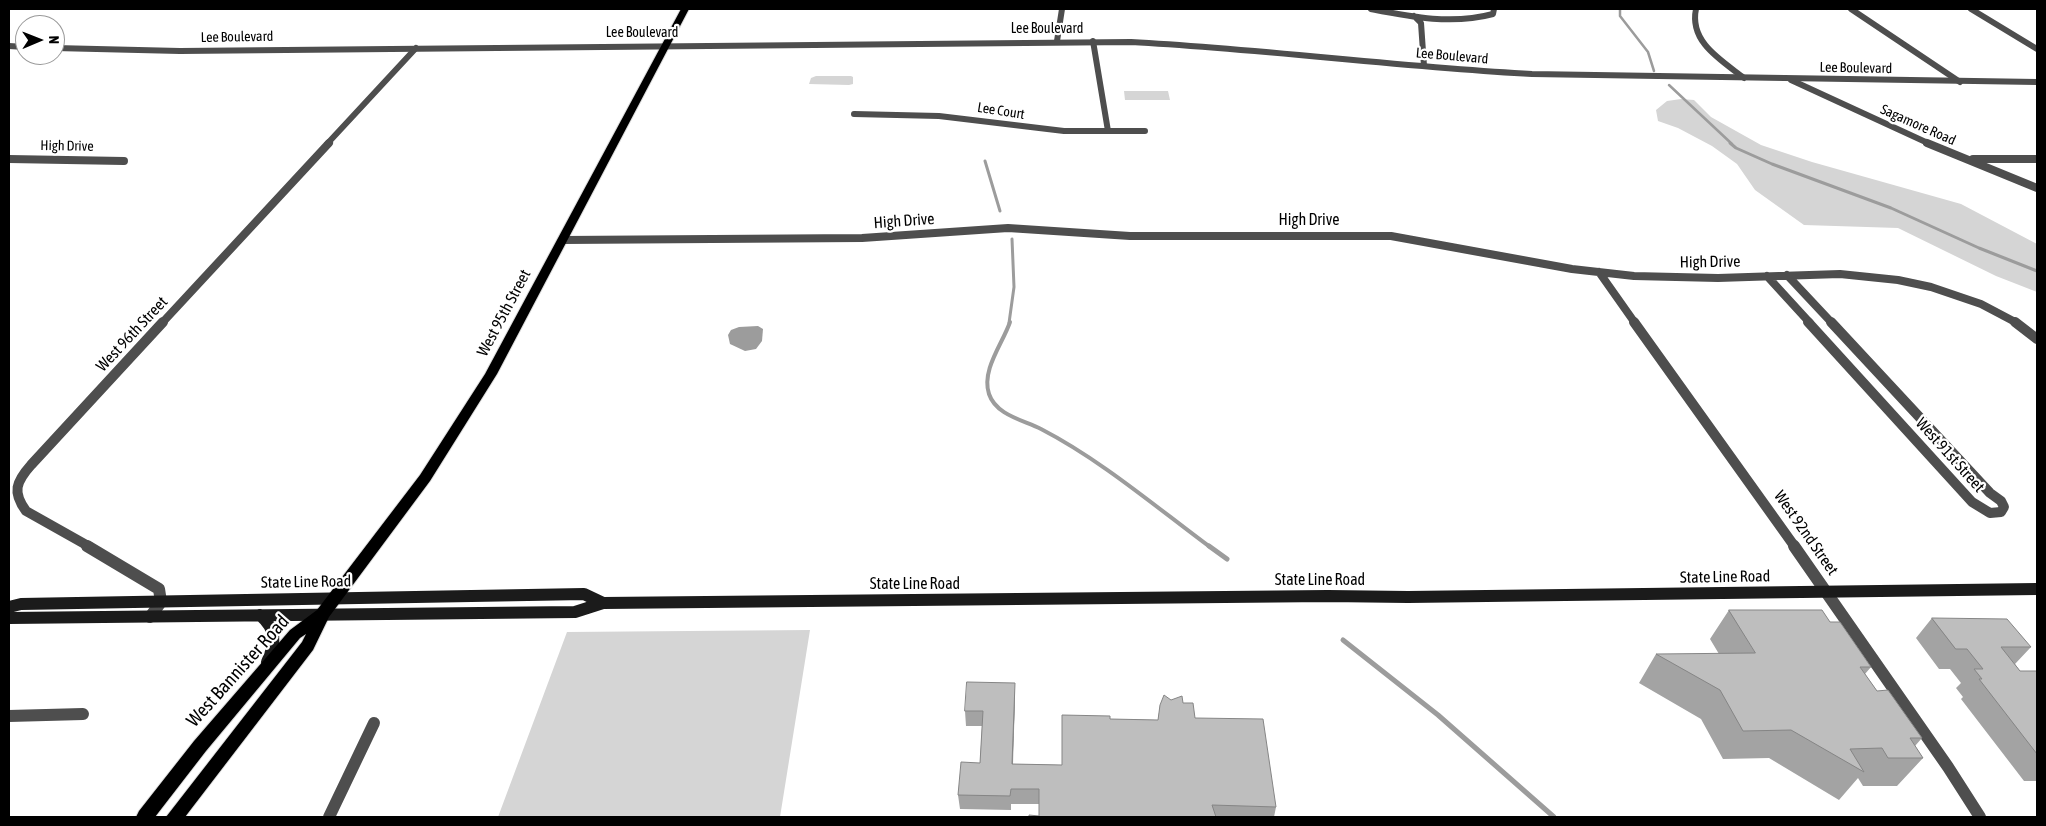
<!DOCTYPE html>
<html>
<head>
<meta charset="utf-8">
<style>
	body { margin:0 }
	#map { position:relative; width:2046px; height:826px; overflow:hidden; background:#fff; font-family:"Asap Condensed",sans-serif }
	canvas { display:block }
	.frame { position:absolute; inset:0; border:10px solid #000; pointer-events:none }
	.north { position:absolute; left:15px; top:15px; width:50px; height:50px; box-sizing:border-box; background:#fff; border:1px solid #999; border-radius:50%; rotate:89deg; font-size:14px; font-weight:700; line-height:20px; text-align:center; color:#000 }
	.north::after { content:''; display:block; margin:auto; width:18px; height:22px; background:#000; clip-path:polygon(50% 0,100% 100%,50% 72%,0 100%) }
</style>
</head>
<body>
<div id="map">
<canvas width="2046" height="826"></canvas>
<div class="frame"></div>
<div class="north">N</div>
</div>
<script>
const ctx = document.querySelector('canvas').getContext('2d');
ctx.lineJoin = 'round';
function fillPath(path, color) {
  ctx.fillStyle = color;
  ctx.fill(path, 'evenodd');
}
function strokePath(path, color, width, dash) {
  ctx.strokeStyle = color;
  ctx.lineWidth = width;
  ctx.lineCap = dash ? 'butt' : 'round';
  ctx.setLineDash(dash || []);
  ctx.stroke(path);
}
function label(font, color, halo, rows, align = 'center') {
  ctx.font = font + ' "Asap Condensed",sans-serif';
  ctx.lineWidth = 4.5;
  ctx.setLineDash([]);
  ctx.textBaseline = 'middle';
  ctx.strokeStyle = halo;
  ctx.fillStyle = color;
  for (const [text, x, y, turn = 0] of rows) {
    ctx.save();
    ctx.translate(x, y);
    ctx.rotate((+turn || 0) * Math.PI / 180);
    ctx.textAlign = isNaN(turn) ? turn : align;
    if (halo) ctx.strokeText(text, 0, 0);
    ctx.fillText(text, 0, 0);
    ctx.restore();
  }
}
fillPath(new Path2D(`
	M816,76H851L853,77V84L849,85L809,84L811,78Z
	M1124,91H1168L1170,100H1125Z
	M1681,99L1694,100L1711,117L1761,145L1812,162L1961,204L2037,244V292L1996,276L1898,228L1804,225L1755,190L1737,164L1712,146L1678,128L1658,121L1656,110L1667,101Z
	M810,630L780,817H498L567,632Z`), '#d5d5d5');
fillPath(new Path2D(`
	M758,326L763,329L762,341L756,349L745,351L730,344L728,335L731,330L739,327Z`), '#9c9c9c');
strokePath(new Path2D(`
	M1620,9V16L1648,52L1654,71
	M1669,85L1732,144`), '#9c9c9c', 2.5);
strokePath(new Path2D(`
	M1730,143L1736,148L1772,164L1891,208L1979,248L2037,271
	M985,161L1000,211
	M1009,323L1014,287L1012,239`), '#9c9c9c', 3);
strokePath(new Path2D(`
	M1010,322C1003,343 981,370 989,394C996,415 1023,420 1041,429C1101,460 1156,507 1210,547`), '#9c9c9c', 4);
strokePath(new Path2D(`
	M1209,546L1227,559
	M1343,640L1438,715L1554,817`), '#9c9c9c', 5);
const primary = new Path2D(`
	M681,9H689L497,374L430,481L329,617L313,650L185,817H166L302,642L306,634L300,638L206,751L155,817H136L139,811L194,741L290,630L317,610L420,475L485,374Z`);
strokePath(primary, '#dbdbdb', 2);
strokePath(new Path2D(`
	M1371,9C1412,17 1452,25 1493,14L1494,9
	M1696,9C1689,42 1721,60 1744,78
	M1851,9L1960,82
	M1414,16L1421,23L1424,66
	M1057,41L1062,9
	M1093,41L1108,131
	M1791,80L1930,144
	M854,114L939,116L1064,131H1145
	M327,144L416,48`), '#4e4e4e', 6);
strokePath(new Path2D(`
	M1927,143L2037,188
	M9,159L124,161
	M1973,159H2037
	M563,240L862,238L1008,228L1130,236H1391L1572,269L1634,276L1718,278L1840,274L1898,280L1931,287L1981,304L2017,323
	M1599,272L1635,323
	M1787,275L1832,323
	M1767,276L1810,323
	M162,323L329,143`), '#4e4e4e', 8);
strokePath(new Path2D(`
	M1634,322L1795,547
	M1808,322L1972,502L1990,513L2001,512L2004,507L2001,501L1990,493L1831,322
	M2015,322L2037,339
	M90,547L26,511C12,492 16,482 31,465L163,322`), '#4e4e4e', 10);
strokePath(new Path2D(`
	M87,546L159,589L161,602L150,617
	M1794,546L1948,767L1980,817
	M9,716L83,714
	M329,817L374,723`), '#4e4e4e', 12);
strokePath(new Path2D(`
	M1971,9L2037,49
	M9,46L25,47
	M55,48L180,51L1131,42C1265,49 1398,67 1532,74L2037,82`), '#4e4e4e', 6);
strokePath(new Path2D(`
	M9,607L21,604L584,594L603,603
	M260,615C277,630 276,643 267,662
	M9,618L575,612L603,603L1328,596L1408,597L2037,589`), '#1b1b1b', 12);
fillPath(primary, '#000');
fillPath(new Path2D(`
	M1729,610L1830,622L1871,667L1865,674L1877,691L1922,738L1915,746L1923,758L1897,786H1863L1858,778L1839,800L1769,758L1723,759L1701,719L1639,683L1656,654H1719L1710,639Z
	M1932,618L2031,647L2015,664L2020,671H2037V781H2024L1961,699L1963,697L1956,688L1961,683L1950,669H1939L1916,638Z
	M1015,698L1013,764L1062,765V715L1110,719L1158,720L1160,705L1171,700L1183,703L1195,718L1276,807L1274,817H1029L1039,816V804H1011V810L960,809L958,795L980,763L982,726H966L965,711Z`), '#a3a3a3');
fillPath(new Path2D(`
	M1015,683V698L1012,779V764Z`), '#858585');
const building = new Path2D(`
	M1729,610H1822L1830,622H1840L1871,667H1860L1877,691L1888,690L1922,738H1910L1923,758H1888L1882,748L1850,749L1864,772L1791,730L1743,731L1720,690L1656,654L1755,653Z
	M1932,618L2007,619L2031,647H2001L2020,671H2037V754L1979,679H1982L1974,669H1983L1967,649H1956Z
	M967,682L1015,683L1012,764L1062,765V715L1110,716V719L1158,720L1160,705L1164,695L1171,700L1182,696L1183,703H1193L1195,718L1263,719L1276,807L1212,805L1216,817H1029V815L1039,816V789H1011L1010,796L958,795L961,762L980,763L983,711H965Z`);
fillPath(building, '#bebebe');
strokePath(building, '#858585', 1);
label('14px', '#000', '#fff', [
	["Lee Boulevard",1047,29],
	["Lee Boulevard",642,33],
	["Lee Boulevard",237,37,-1],
	["Lee Boulevard",1452,56,5],
	["Lee Boulevard",1856,68,1],
	["Lee Court",1001,111,9],
	["Sagamore Road",1918,125,24],
	["High Drive",67,146,1]
]);
label('16px', '#000', '#fff', [
	["High Drive",1309,220],
	["High Drive",904,221,-4],
	["High Drive",1710,262,-1],
	["West 95th Street",504,313,-62],
	["West 96th Street",132,334,-47],
	["West 91st Street",1950,455,48],
	["West 92nd Street",1806,533,55],
	["State Line Road",1725,577,-1],
	["State Line Road",1320,580],
	["State Line Road",306,582,-1],
	["State Line Road",915,584]
]);
label('19px', '#000', '#fff', [
	["West Bannister Road",238,671,-48]
]);
</script>
</body>
</html>
